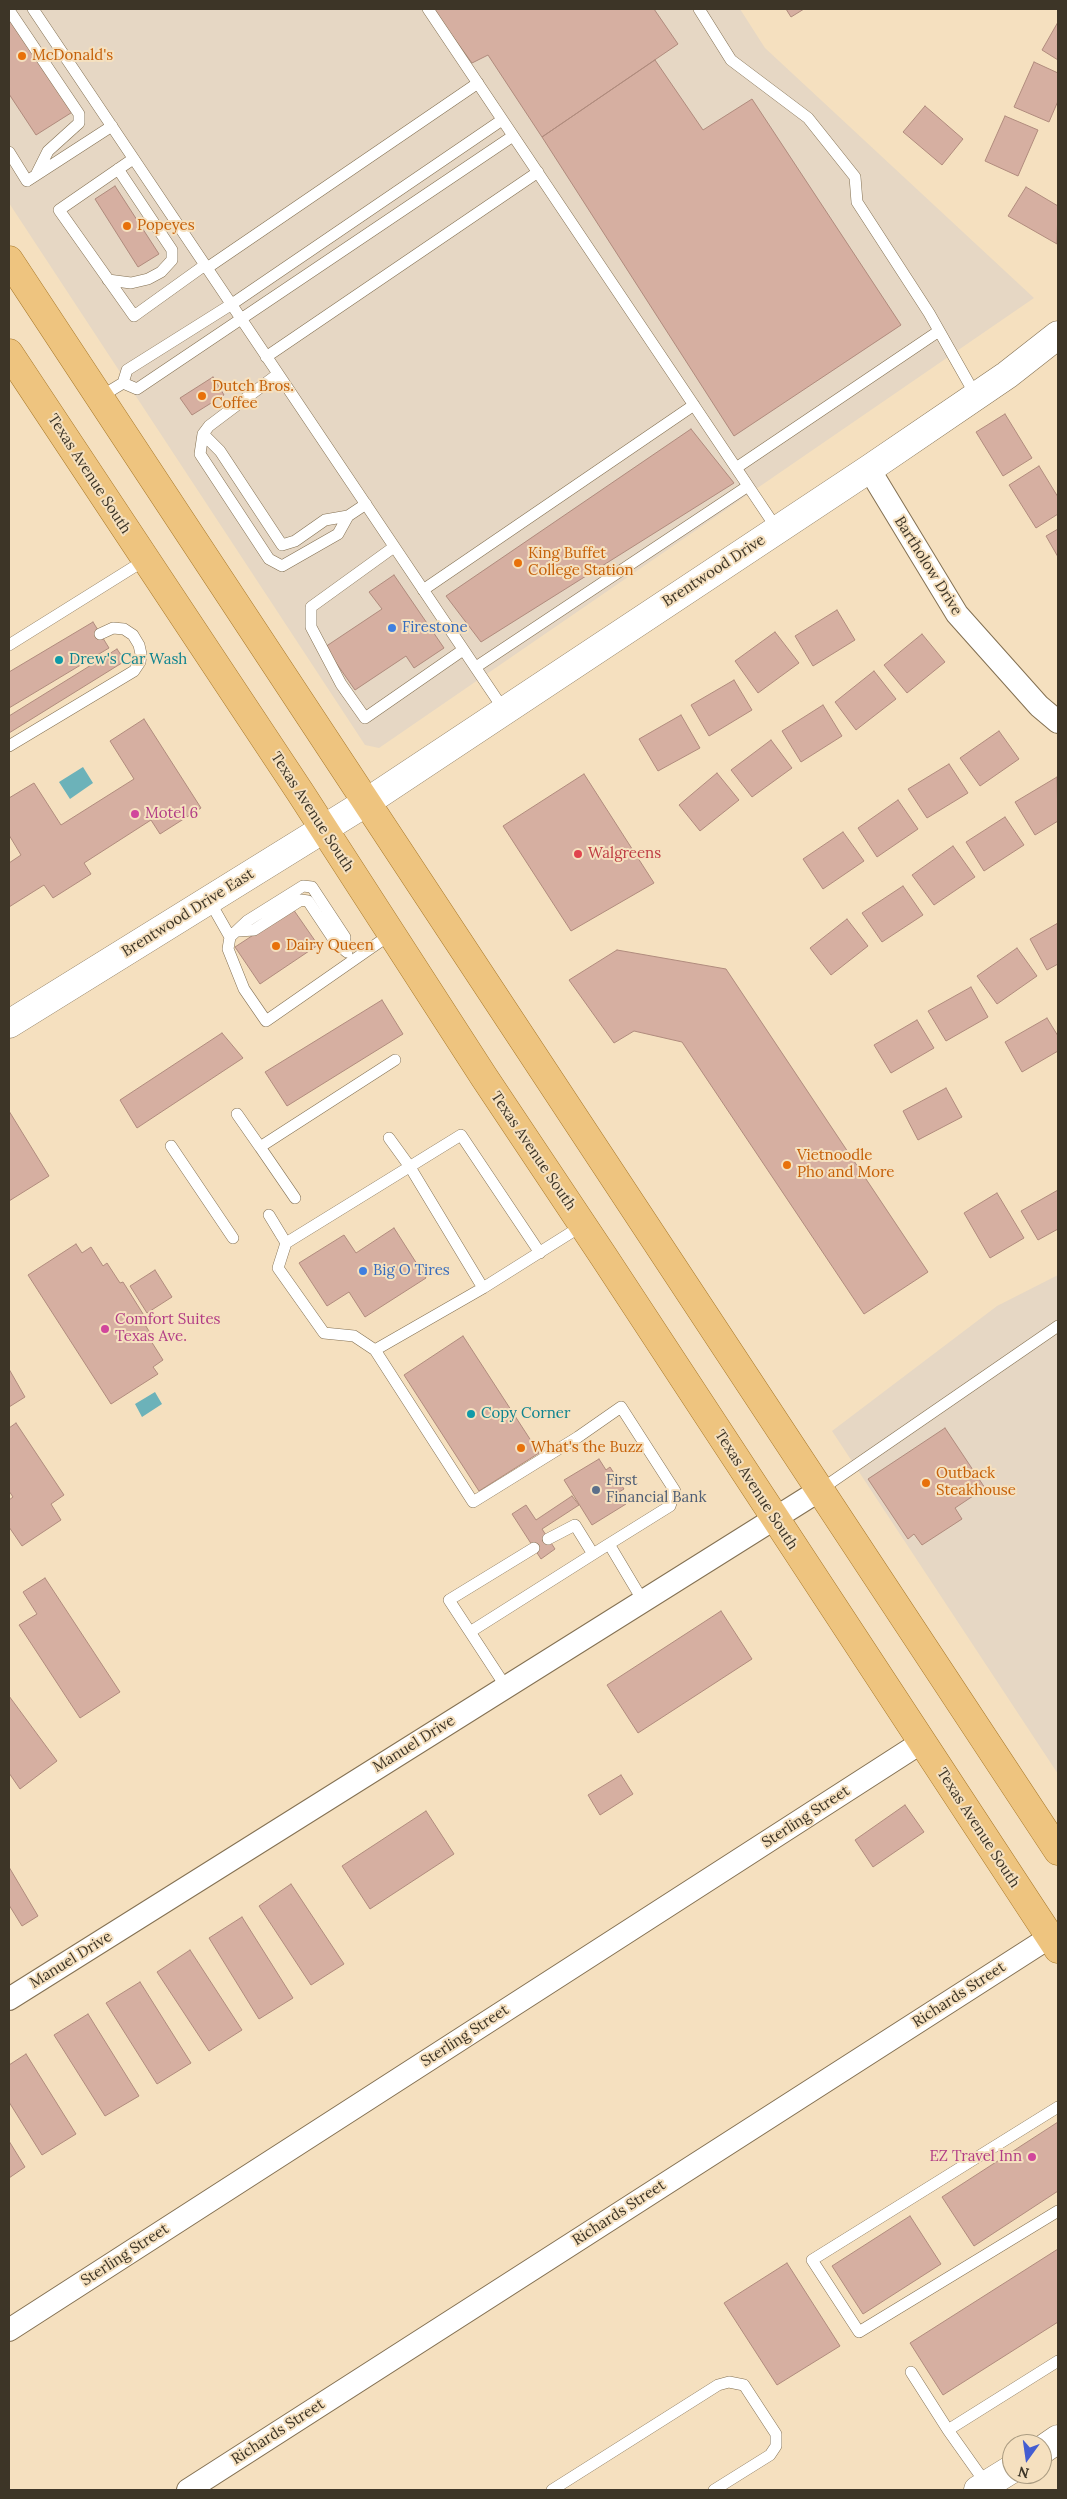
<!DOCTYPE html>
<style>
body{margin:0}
#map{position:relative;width:1067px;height:2499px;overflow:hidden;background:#f5e0bf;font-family:Lora,serif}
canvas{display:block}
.frame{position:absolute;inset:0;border:10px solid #3d3527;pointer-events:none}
.north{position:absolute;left:1002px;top:2434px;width:50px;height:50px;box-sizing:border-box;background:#f5e0bf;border:1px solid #ab9c82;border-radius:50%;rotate:194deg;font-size:14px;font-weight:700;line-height:20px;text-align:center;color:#3d3527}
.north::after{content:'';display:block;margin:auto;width:18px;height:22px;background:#445dd1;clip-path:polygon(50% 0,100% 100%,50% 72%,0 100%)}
</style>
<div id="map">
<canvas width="1067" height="2499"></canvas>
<div class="frame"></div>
<div class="north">N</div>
</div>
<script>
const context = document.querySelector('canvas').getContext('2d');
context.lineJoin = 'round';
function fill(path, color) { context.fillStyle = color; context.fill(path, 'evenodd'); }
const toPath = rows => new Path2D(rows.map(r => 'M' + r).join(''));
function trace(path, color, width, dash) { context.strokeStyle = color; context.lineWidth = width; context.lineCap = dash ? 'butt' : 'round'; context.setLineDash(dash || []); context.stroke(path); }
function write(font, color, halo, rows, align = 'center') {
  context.font = font + ' Lora,serif'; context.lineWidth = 4; context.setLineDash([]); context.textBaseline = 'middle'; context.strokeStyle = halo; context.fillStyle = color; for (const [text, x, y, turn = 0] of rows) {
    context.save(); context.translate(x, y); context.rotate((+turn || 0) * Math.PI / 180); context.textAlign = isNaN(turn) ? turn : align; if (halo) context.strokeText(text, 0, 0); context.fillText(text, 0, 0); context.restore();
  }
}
fill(toPath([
 [9,9,740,9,765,48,1034,298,379,748,365,745,9,203],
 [1058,1275,1058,1774,832,1431,997,1306]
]), '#e6d7c4');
fill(toPath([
 [83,767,93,783,70,799,59,782],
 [155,1392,162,1404,142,1417,135,1404]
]), '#6cb2b9');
const building = toPath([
 [433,9,654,9,678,44,542,137,488,55,472,63,433,9],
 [786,9,804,9,791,17,786,9],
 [9,18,74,111,36,135,9,94,9,18],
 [1058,22,1058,60,1042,50,1058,22],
 [655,60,703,130,752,99,901,325,734,436,542,137,655,60],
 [1034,62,1058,73,1058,101,1049,122,1014,107,1034,62],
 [925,106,963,139,942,165,903,132,925,106],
 [1005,116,1038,130,1018,176,985,161,1005,116],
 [115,186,159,254,138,267,95,199,115,186],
 [1026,187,1058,206,1057,244,1008,216,1026,187],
 [213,377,224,395,192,415,180,398,213,377],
 [1005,414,1032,458,1003,476,976,432,1005,414],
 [691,429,734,483,481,642,446,596,691,429],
 [1039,466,1058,497,1058,514,1036,528,1009,485,1039,466],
 [1058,529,1058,557,1046,536,1058,529],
 [394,575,444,648,414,668,406,656,355,690,325,647,382,609,369,592,394,575],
 [837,610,855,640,813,666,795,636,837,610],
 [93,622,109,648,9,708,9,672,93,622],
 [775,632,799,663,758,693,735,661,775,632],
 [922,634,945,662,907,693,884,665,922,634],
 [117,649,125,661,9,733,9,716,117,649],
 [874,671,896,699,856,730,835,702,874,671],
 [734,680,752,710,709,736,691,705,734,680],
 [823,705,842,736,801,762,782,731,823,705],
 [681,715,700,748,658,771,639,739,681,715],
 [144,719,201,808,160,834,151,820,84,863,91,874,53,898,44,885,9,907,9,863,21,855,9,835,9,798,34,783,61,825,134,779,110,741,144,719],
 [999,731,1019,759,980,786,960,758,999,731],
 [771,740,792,768,752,797,731,770,771,740],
 [949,764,968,793,927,818,908,789,949,764],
 [717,773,739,800,700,831,679,805,717,773],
 [584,774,654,883,571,931,503,826,584,774],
 [1057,777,1058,821,1035,835,1015,802,1057,777],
 [898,800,918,829,877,857,858,828,898,800],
 [1005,817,1024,845,984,871,966,842,1005,817],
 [843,832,864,861,823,889,803,859,843,832],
 [953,846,975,877,934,905,912,875,953,846],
 [903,886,923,915,882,942,862,913,903,886],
 [293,909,318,945,260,984,235,947,293,909],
 [847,919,868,946,831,975,810,948,847,919],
 [1058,923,1058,964,1047,970,1030,939,1058,923],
 [1017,948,1037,976,997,1004,977,976,1017,948],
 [617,950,726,969,928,1272,864,1314,682,1042,634,1031,614,1043,569,980,617,950],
 [971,987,988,1017,946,1041,928,1011,971,987],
 [382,1000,403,1034,287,1106,265,1072,382,1000],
 [1047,1018,1058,1036,1058,1051,1022,1072,1005,1042,1047,1018],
 [917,1020,934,1048,891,1073,874,1045,917,1020],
 [222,1033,243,1058,137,1128,120,1100,222,1033],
 [946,1088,962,1117,918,1140,903,1111,946,1088],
 [9,1111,49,1176,9,1201,9,1111],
 [1058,1190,1058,1229,1038,1240,1021,1211,1058,1190],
 [997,1193,1024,1238,990,1258,964,1213,997,1193],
 [394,1228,426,1278,365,1317,349,1292,327,1306,299,1263,344,1235,356,1253,394,1228],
 [76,1244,82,1253,91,1247,103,1266,107,1263,120,1283,123,1282,145,1317,142,1320,154,1339,151,1341,163,1360,153,1367,158,1374,111,1404,28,1275,76,1244],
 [155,1270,172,1297,147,1313,130,1286,155,1270],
 [463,1336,539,1453,479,1491,404,1375,463,1336],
 [9,1369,25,1397,9,1407,9,1369],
 [16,1423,64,1495,51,1504,61,1520,22,1546,9,1527,9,1500,13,1497,9,1491,9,1428,16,1423],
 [945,1428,985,1488,955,1508,962,1519,922,1545,914,1534,908,1539,868,1479,945,1428],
 [599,1459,606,1470,610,1467,624,1489,619,1492,626,1504,592,1525,564,1480,599,1459],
 [572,1496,579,1505,542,1529,555,1549,541,1559,512,1514,526,1505,536,1520,572,1496],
 [45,1578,120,1692,80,1718,19,1625,37,1614,23,1592,45,1578],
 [721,1611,752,1659,638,1733,607,1685,721,1611],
 [9,1696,57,1761,20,1789,9,1773,9,1696],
 [621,1775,633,1794,600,1815,588,1795,621,1775],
 [905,1805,924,1832,873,1867,855,1840,905,1805],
 [426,1811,454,1854,370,1909,342,1866,426,1811],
 [9,1867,38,1916,22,1926,9,1905,9,1867],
 [291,1884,344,1964,311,1985,259,1906,291,1884],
 [242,1917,293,1998,259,2019,209,1938,242,1917],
 [190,1950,242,2030,209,2051,157,1972,190,1950],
 [140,1982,191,2063,157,2084,106,2003,140,1982],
 [88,2014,139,2096,105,2116,54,2035,88,2014],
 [26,2054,76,2134,42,2155,9,2102,9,2065,26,2054],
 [1058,2122,1058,2191,974,2246,942,2197,1058,2122],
 [9,2141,25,2167,9,2178,9,2141],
 [910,2216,941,2264,863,2314,832,2266,910,2216],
 [1058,2249,1058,2322,943,2395,910,2343,1058,2249],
 [787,2263,840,2346,777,2385,724,2303,787,2263]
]);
fill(building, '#d6afa1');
trace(building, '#b08b7d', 1);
const lane = toPath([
 [33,9,504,710],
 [428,9,777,529],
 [699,9,731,60,808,118,855,177,857,202,929,313,976,396],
 [9,10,79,114,79,123,48,151,37,173],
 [9,152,27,181,112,126],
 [133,159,59,210,134,316,205,265],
 [207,268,478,83],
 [108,280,131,283,148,279,161,272,172,260,172,250,118,169],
 [266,357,538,172],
 [278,374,209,426,203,434,200,454,269,559,282,566,338,534,348,516],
 [123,383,137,389,513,136],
 [100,397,123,383,127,370,232,304,502,120],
 [203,434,220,451,282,545,295,541,325,520,348,516,366,504],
 [736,468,939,331],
 [394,547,311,607,311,627,341,684,365,718,463,650],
 [423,590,694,405],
 [9,645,145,560],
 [476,667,748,486],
 [9,746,134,671,140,662,141,654,139,645,133,635,124,629,113,628,100,634],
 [209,900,230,937,228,949,244,989,266,1021,391,934],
 [239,931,254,930,301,900,308,901,336,943,347,952],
 [230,937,247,921,303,886,312,887,345,937,344,948],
 [237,1114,260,1147],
 [389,1138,410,1167,483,1288],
 [171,1146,233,1238],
 [295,1198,260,1147,395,1060],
 [269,1215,286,1243,278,1268,324,1333,354,1336,375,1350],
 [583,1225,483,1288,375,1350,473,1502,578,1437,621,1407,675,1491,670,1506,609,1544,643,1601],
 [286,1243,461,1135,540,1253],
 [820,1490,1058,1326],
 [548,1539,575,1525,593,1554],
 [470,1632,449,1600,534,1548],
 [506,1687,470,1632,609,1544],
 [1058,2107,812,2260,859,2332,1058,2211],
 [911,2372,948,2430],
 [987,2485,948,2430,1058,2361],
 [552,2490,718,2385,729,2382,744,2385,776,2434,776,2446,770,2455,714,2490]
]);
const street = toPath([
 [869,469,957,614,1039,706,1058,722],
 [9,1999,820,1490],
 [9,2330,922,1742],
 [188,2490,1050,1937]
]);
const secondary = toPath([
 [9,1024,367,802,869,469,1007,375,1058,335],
 [1042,2450,1058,2439],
 [978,2490,1012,2469]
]);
const primary = toPath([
 [9,260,1058,1851],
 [9,353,300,792,484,1077,604,1257,1058,1949]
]);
trace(lane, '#837052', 12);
trace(street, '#837052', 24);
trace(secondary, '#837052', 29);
trace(primary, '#a87828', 29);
trace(lane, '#fff', 11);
trace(street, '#fff', 22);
trace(secondary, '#fff', 28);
trace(primary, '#eec47f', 28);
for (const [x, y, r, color] of [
 [22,56,5,"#e8710a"],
 [127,226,5,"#e8710a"],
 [202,396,5,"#e8710a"],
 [518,563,5,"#e8710a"],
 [392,628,5,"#3f7fe0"],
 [59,660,5,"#0f9aa8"],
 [135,814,5,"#d1479c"],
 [578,854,5,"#e0444e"],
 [276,946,5,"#e8710a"],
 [787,1165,5,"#e8710a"],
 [363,1271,5,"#3f7fe0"],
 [105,1329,5,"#d1479c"],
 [471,1414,5,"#0f9aa8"],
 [521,1448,5,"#e8710a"],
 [926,1483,5,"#e8710a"],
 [596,1490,5,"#5c6f8a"],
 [1032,2157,5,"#d1479c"]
]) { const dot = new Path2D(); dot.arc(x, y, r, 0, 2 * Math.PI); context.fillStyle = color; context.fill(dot); trace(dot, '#f5e0bf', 2); }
write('15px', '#c56008', '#f5e0bf', [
 ["McDonald's",32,56],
 ["Popeyes",137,226],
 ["Dutch Bros.",212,387],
 ["Coffee",212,404],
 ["King Buffet",528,554],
 ["College Station",528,571],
 ["Dairy Queen",286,946],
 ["Vietnoodle",797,1156],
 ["Pho and More",797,1173],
 ["What's the Buzz",531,1448],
 ["Outback",936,1474],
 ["Steakhouse",936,1491]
], 'left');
write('15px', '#3d3527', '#f5e0bf', [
 ["Texas Avenue South",89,474,57],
 ["Bartholow Drive",928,566,58],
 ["Brentwood Drive",714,571,-33],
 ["Texas Avenue South",312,812,57],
 ["Brentwood Drive East",188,913,-32],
 ["Texas Avenue South",533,1151,56],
 ["Texas Avenue South",756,1490,57],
 ["Manuel Drive",414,1744,-32],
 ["Sterling Street",806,1817,-33],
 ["Texas Avenue South",978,1828,57],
 ["Manuel Drive",71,1960,-32],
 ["Richards Street",959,1995,-33],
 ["Sterling Street",465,2036,-33],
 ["Richards Street",619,2213,-33],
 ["Sterling Street",125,2255,-33],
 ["Richards Street",278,2432,-33]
]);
write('15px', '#366cbe', '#f5e0bf', [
 ["Firestone",402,628],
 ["Big O Tires",373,1271]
], 'left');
write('15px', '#0d838f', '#f5e0bf', [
 ["Drew's Car Wash",69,660],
 ["Copy Corner",481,1414]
], 'left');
write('15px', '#b23c85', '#f5e0bf', [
 ["Motel 6",145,814],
 ["Comfort Suites",115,1320],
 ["Texas Ave.",115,1337],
 ["EZ Travel Inn",1022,2157,"right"]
], 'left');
write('15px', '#be3a42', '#f5e0bf', [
 ["Walgreens",588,854]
], 'left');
write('15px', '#4e5e75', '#f5e0bf', [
 ["First",606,1481],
 ["Financial Bank",606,1498]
], 'left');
</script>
